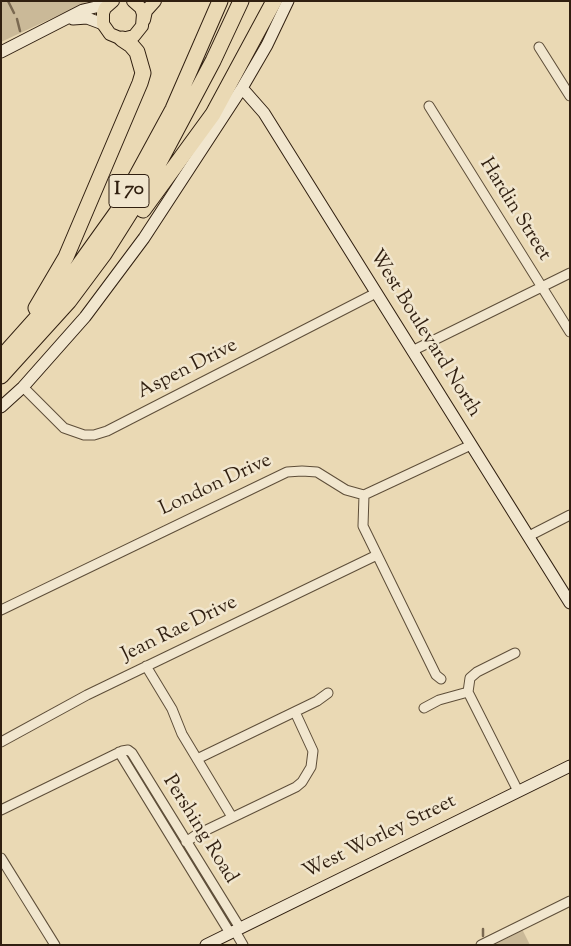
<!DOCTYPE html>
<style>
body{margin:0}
#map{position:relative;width:571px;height:946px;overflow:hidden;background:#ead9b4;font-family:"Sorts Mill Goudy",serif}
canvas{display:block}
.frame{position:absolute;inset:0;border:2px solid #301f10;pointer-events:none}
</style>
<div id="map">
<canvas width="571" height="946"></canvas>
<div class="frame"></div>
</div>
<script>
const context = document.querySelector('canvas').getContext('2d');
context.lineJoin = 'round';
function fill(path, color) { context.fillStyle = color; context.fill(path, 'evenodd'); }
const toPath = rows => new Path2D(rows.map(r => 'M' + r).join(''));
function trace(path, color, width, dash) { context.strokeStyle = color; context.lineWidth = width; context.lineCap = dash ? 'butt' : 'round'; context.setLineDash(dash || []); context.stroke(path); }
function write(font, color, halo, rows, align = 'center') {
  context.font = font + ' "Sorts Mill Goudy",serif'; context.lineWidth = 5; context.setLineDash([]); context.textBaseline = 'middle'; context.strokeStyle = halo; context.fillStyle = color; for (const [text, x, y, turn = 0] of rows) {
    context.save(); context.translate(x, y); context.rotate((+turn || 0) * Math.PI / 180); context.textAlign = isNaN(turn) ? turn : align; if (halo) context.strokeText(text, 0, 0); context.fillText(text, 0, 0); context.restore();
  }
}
fill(toPath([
 [1,1,89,1,1,42],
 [522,929,530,945,489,945]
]), '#cab998');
trace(toPath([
 [8,1,14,13],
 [17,19,20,31],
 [483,929,483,936]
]), '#7a6951', 2.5);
const street = toPath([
 [539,47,570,96],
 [429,106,570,332],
 [412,351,570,273],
 [23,387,64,428,84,435,94,435,107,431,376,293],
 [364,495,363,526,436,675,441,679],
 [529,536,570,515],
 [1,610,287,472,302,471,317,472,346,490,364,495,471,445],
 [146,666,172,709,182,734,232,817],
 [468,692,518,791],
 [424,708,439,700,468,692,470,678,477,672,515,653],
 [1,742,87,695,377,555],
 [119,752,230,933],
 [197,759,317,701,328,693],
 [1,810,122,751,128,750,132,753,240,928],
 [186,842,196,835,296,787,302,782,311,767,313,751,295,712],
 [1,858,55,945],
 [235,931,243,945],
 [481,945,570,901]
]);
const secondary = toPath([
 [73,19,87,18,103,24],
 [1,52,83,10,109,4],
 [242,88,264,113,570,603],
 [1,407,23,387,85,317,144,238,242,88,267,45,288,1],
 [206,945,570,766]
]);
const primary = toPath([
 [113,1,105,8,103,13,103,24,110,34,122,39,134,36,142,26,143,14,141,8,133,1],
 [144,20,146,11,155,1]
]);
const highway = toPath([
 [143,210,213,114,274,1],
 [36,308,66,257,140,83,143,73,137,52,131,45,122,39],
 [1,358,59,293,117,212,173,109,220,1],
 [1,376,69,301,104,254,145,189,213,61,241,1]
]);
trace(street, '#5e4e39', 11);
trace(secondary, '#301f10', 13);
trace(primary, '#301f10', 14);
trace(highway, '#301f10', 17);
trace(street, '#f1e6ce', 9);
trace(secondary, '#f1e6ce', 11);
trace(primary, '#ead9b4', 12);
trace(highway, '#ead9b4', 15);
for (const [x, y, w] of [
 [129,191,40]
]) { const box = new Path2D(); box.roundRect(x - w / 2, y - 16.5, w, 33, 4); context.fillStyle = '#f1e6ce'; context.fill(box); trace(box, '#301f10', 1); }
write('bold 19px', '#301f10', null, [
 ["I 70",129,191]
]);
write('20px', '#301f10', '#f1e6ce', [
 ["Hardin Street",514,210,58],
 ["West Boulevard North",424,334,58],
 ["Aspen Drive",188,370,-27],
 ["London Drive",216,486,-25],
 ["Jean Rae Drive",180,630,-26],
 ["Pershing Road",199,830,58],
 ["West Worley Street",380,838,-26]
]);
</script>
